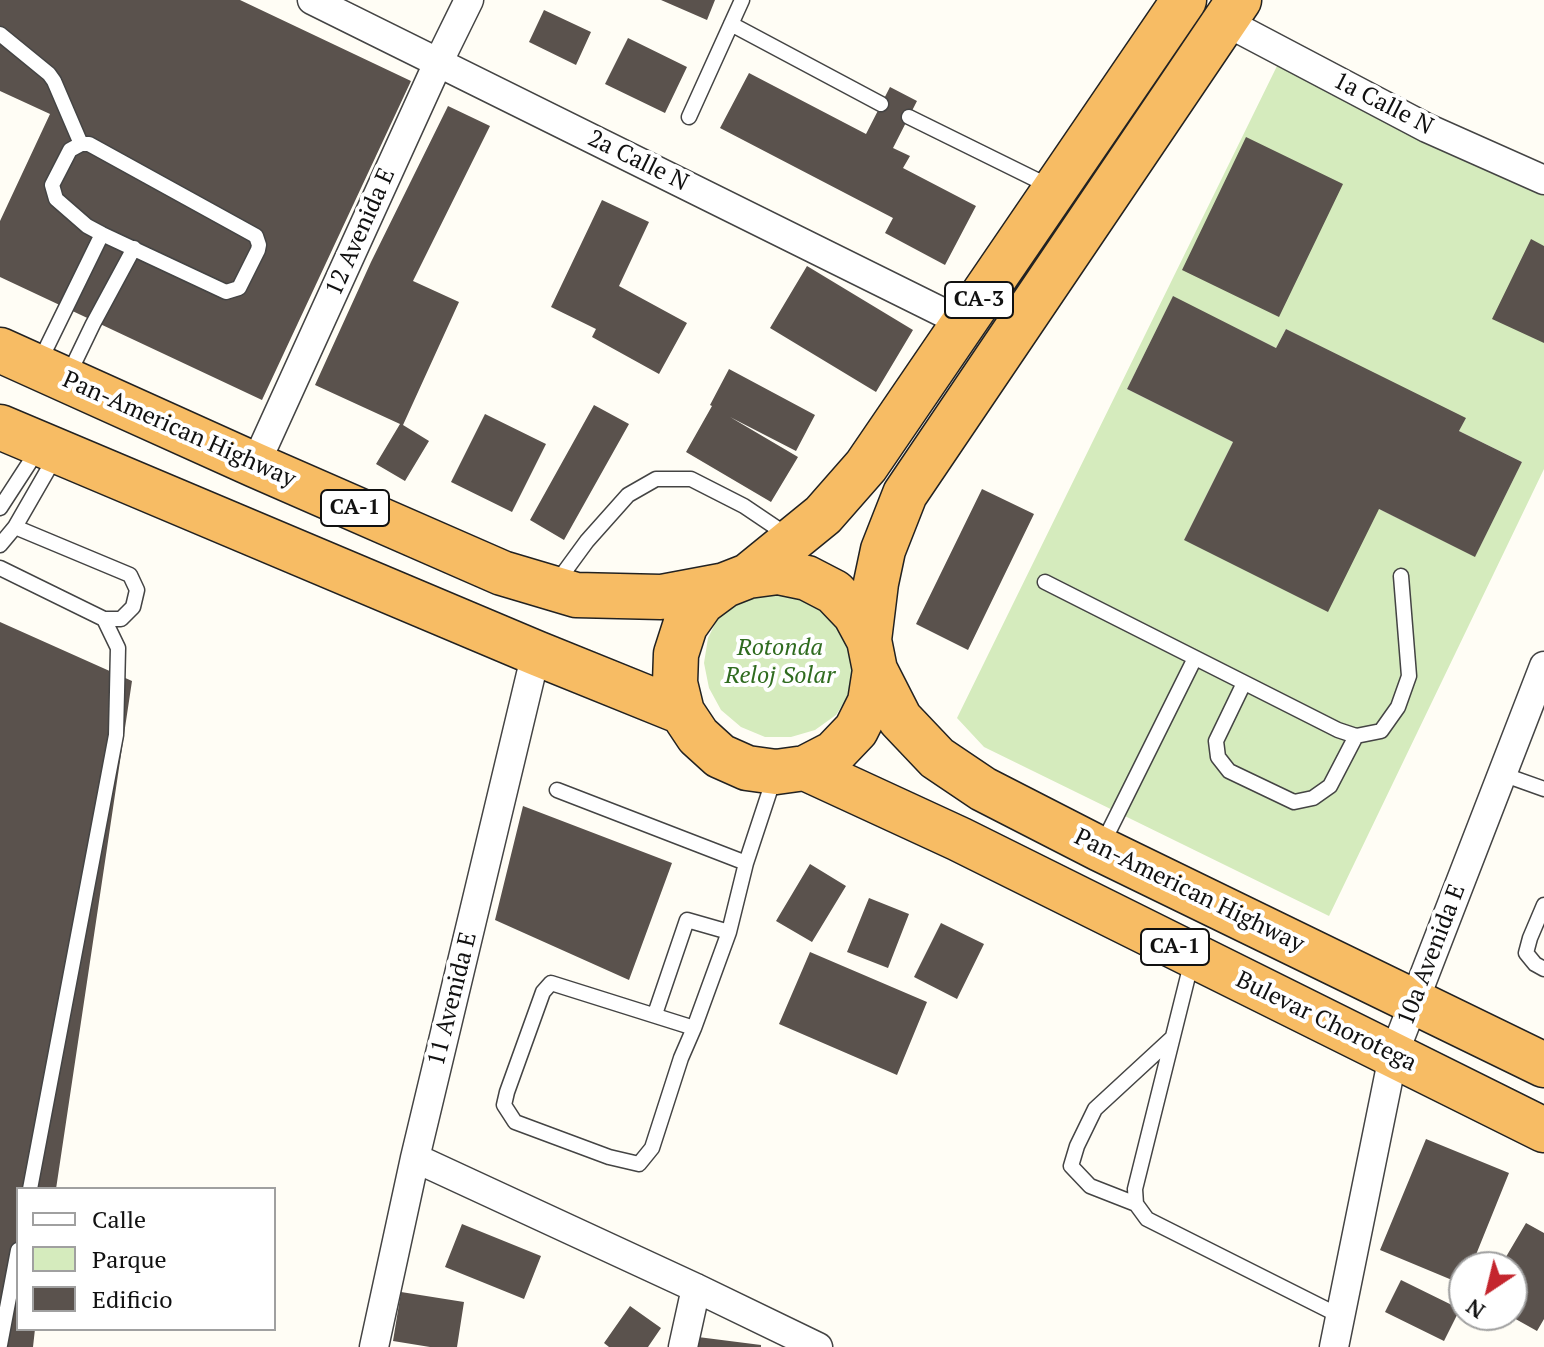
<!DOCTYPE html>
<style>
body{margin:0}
#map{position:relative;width:1544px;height:1347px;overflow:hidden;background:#fffdf5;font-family:"PT Serif",serif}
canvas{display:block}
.legend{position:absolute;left:16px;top:1187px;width:260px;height:144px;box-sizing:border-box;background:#fff;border:2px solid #a0a0a0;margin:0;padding:10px 14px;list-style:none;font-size:24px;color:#111}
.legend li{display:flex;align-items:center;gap:16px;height:40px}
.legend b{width:40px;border:2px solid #a0a0a0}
.north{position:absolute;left:1448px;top:1251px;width:80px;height:80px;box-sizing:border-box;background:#fff;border:2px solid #a0a0a0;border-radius:50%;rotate:215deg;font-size:22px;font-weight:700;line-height:32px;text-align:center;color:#111}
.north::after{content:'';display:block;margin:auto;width:28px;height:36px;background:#c4262e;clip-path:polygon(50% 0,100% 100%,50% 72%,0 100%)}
</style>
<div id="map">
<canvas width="1544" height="1347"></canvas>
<ul class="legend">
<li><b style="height:10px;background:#fff"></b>Calle</li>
<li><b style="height:22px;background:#d5ebbd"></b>Parque</li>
<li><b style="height:22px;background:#5a524d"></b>Edificio</li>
</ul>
<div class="north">N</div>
</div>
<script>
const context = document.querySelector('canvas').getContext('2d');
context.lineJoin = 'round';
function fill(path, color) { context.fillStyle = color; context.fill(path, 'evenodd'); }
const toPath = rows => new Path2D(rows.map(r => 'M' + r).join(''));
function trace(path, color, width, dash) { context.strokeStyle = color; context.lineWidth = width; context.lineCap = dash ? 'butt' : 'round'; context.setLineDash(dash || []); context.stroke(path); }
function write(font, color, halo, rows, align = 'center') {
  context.font = font + ' "PT Serif",serif'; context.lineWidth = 8; context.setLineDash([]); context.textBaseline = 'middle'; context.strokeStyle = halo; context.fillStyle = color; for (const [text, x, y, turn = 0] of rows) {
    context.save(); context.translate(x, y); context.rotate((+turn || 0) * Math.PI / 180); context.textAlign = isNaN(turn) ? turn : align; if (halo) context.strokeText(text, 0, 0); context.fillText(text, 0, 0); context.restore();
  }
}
fill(toPath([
 [1277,66,1544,194,1544,469,1329,916,984,747,957,718],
 [1173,297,1276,348,1286,329,1465,419,1459,431,1522,462,1475,556,1379,509,1184,540,1233,442,1127,389],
 [783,586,845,622,856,669,850,693,836,715,815,730,791,737,765,737,741,727,721,710,709,688,704,663,708,638,719,616,737,599]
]), '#d5ebbd');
fill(toPath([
 [0,0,240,0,411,81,262,400,0,277,0,221,50,114,0,91],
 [661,0,715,0,707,20],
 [544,10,591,32,576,65,529,42],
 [628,38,687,67,665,113,605,84],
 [749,73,866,134,890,87,917,101,893,148,910,156,903,168,976,206,945,265,885,233,893,218,720,128],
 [448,106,490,126,413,281,459,302,403,425,429,441,405,481,376,464,400,424,315,385,371,262],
 [1246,137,1343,184,1279,317,1182,270],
 [602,200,649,222,619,286,687,323,659,374,592,337,596,329,551,307],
 [1531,239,1544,246,1544,343,1492,319],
 [807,266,913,330,876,392,770,328],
 [1173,296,1276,348,1286,329,1466,418,1459,431,1522,462,1475,557,1379,509,1328,612,1184,540,1233,442,1127,389],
 [729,369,815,415,796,451,730,417,798,457,771,502,686,452,712,406,710,405],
 [594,405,629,424,564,540,530,520],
 [485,414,546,444,512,512,451,482],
 [982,489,1034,514,968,650,916,624],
 [0,622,132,681,56,1189,18,1189,18,1329,35,1329,33,1347,0,1347],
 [523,806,672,863,629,980,495,920],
 [810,864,846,886,812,942,776,921],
 [869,898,909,914,888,968,847,952],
 [941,923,984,944,957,999,914,977],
 [810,952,927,1002,897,1075,779,1024],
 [1426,1139,1509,1173,1471,1267,1464,1267,1464,1285,1380,1250],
 [1526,1223,1544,1233,1544,1319,1537,1331,1512,1317,1512,1267,1500,1267],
 [462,1224,541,1256,524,1299,445,1267],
 [1401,1280,1460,1309,1444,1341,1385,1312],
 [401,1292,464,1302,457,1347,430,1347,393,1341],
 [630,1306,661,1328,648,1347,609,1347,604,1343],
 [698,1337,761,1345,761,1347,696,1347]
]), '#5a524d');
const service = toPath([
 [731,24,881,104],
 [0,34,49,74,54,81,81,144],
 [689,117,742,0],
 [909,117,1051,187],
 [81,144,89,144,256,236,259,245,258,250,239,288,226,292,102,234,87,226,56,199,52,185,70,150,81,144],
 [39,363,102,234],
 [68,376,93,324,134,248],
 [0,508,39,448],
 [0,545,15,527,57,454],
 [0,568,104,619,121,619,133,607,137,590,130,575,15,527],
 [557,582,587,541,628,495,656,479,691,479,744,506,787,535],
 [1045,582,1338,730,1356,736,1381,731,1398,707,1409,676,1401,576],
 [1244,683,1216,741,1218,757,1229,771,1294,802,1313,798,1330,786,1356,736],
 [1502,774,1544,789],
 [557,790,746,863],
 [1102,845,1195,658],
 [1544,905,1530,938,1526,953,1535,964,1544,969],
 [1192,960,1135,1189,1136,1204,1147,1219,1340,1316],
 [655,1014,687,920,729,932],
 [694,1028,551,983,543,992,507,1092,504,1105,515,1122,609,1157,639,1164,652,1148,681,1058,694,1028,729,932,746,863,774,778],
 [30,1189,116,735,118,648,104,619],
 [1136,1204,1090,1186,1071,1166,1077,1146,1095,1109,1172,1038],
 [0,1345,18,1250]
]);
const minor = toPath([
 [312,0,964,323],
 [1224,21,1427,128,1544,180],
 [255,465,438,63,469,0],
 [415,1158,696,1288,818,1347],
 [374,1347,415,1158,536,653],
 [683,1347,696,1288],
 [1334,1347,1393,1056,1544,666]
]);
const trunk = toPath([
 [0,350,255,465,502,573,576,595,661,597,725,585,748,576,778,572,807,578,834,592,855,614,869,640,875,670,870,702,856,730,834,753,805,768,776,772,747,768,720,756,698,736,682,712,675,683,676,654,685,626,702,602,725,585],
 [0,427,536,653,682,712],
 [748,576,823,515,866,466,1184,0],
 [869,640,876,583,883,550,905,494,1239,0],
 [875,670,900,719,937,758,983,789,1100,849,1544,1065],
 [805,768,959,839,1544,1130]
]);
trace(service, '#444', 17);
trace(minor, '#444', 31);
trace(trunk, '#222', 47);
trace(service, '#fff', 14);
trace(minor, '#fff', 28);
trace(trunk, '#f7bc64', 44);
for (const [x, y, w] of [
 [979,300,68],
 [355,508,68],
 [1175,947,68]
]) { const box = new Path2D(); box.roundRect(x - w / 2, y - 18, w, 36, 6); context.fillStyle = '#fff'; context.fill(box); trace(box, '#111', 2); }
write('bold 22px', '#111', null, [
 ["CA-3",979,300],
 ["CA-1",355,508],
 ["CA-1",1175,947]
]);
write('24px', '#111', '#fff', [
 ["1a Calle N",1383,104,27],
 ["2a Calle N",638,161,26],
 ["12 Avenida E",361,232,-66],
 ["Pan-American Highway",179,430,24],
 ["Pan-American Highway",1189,891,26],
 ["10a Avenida E",1432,955,-69],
 ["11 Avenida E",453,999,-76],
 ["Bulevar Chorotega",1326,1022,26]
]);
write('italic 24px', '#2f6b1f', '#fff', [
 ["Rotonda",780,648],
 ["Reloj Solar",780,676]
]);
</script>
